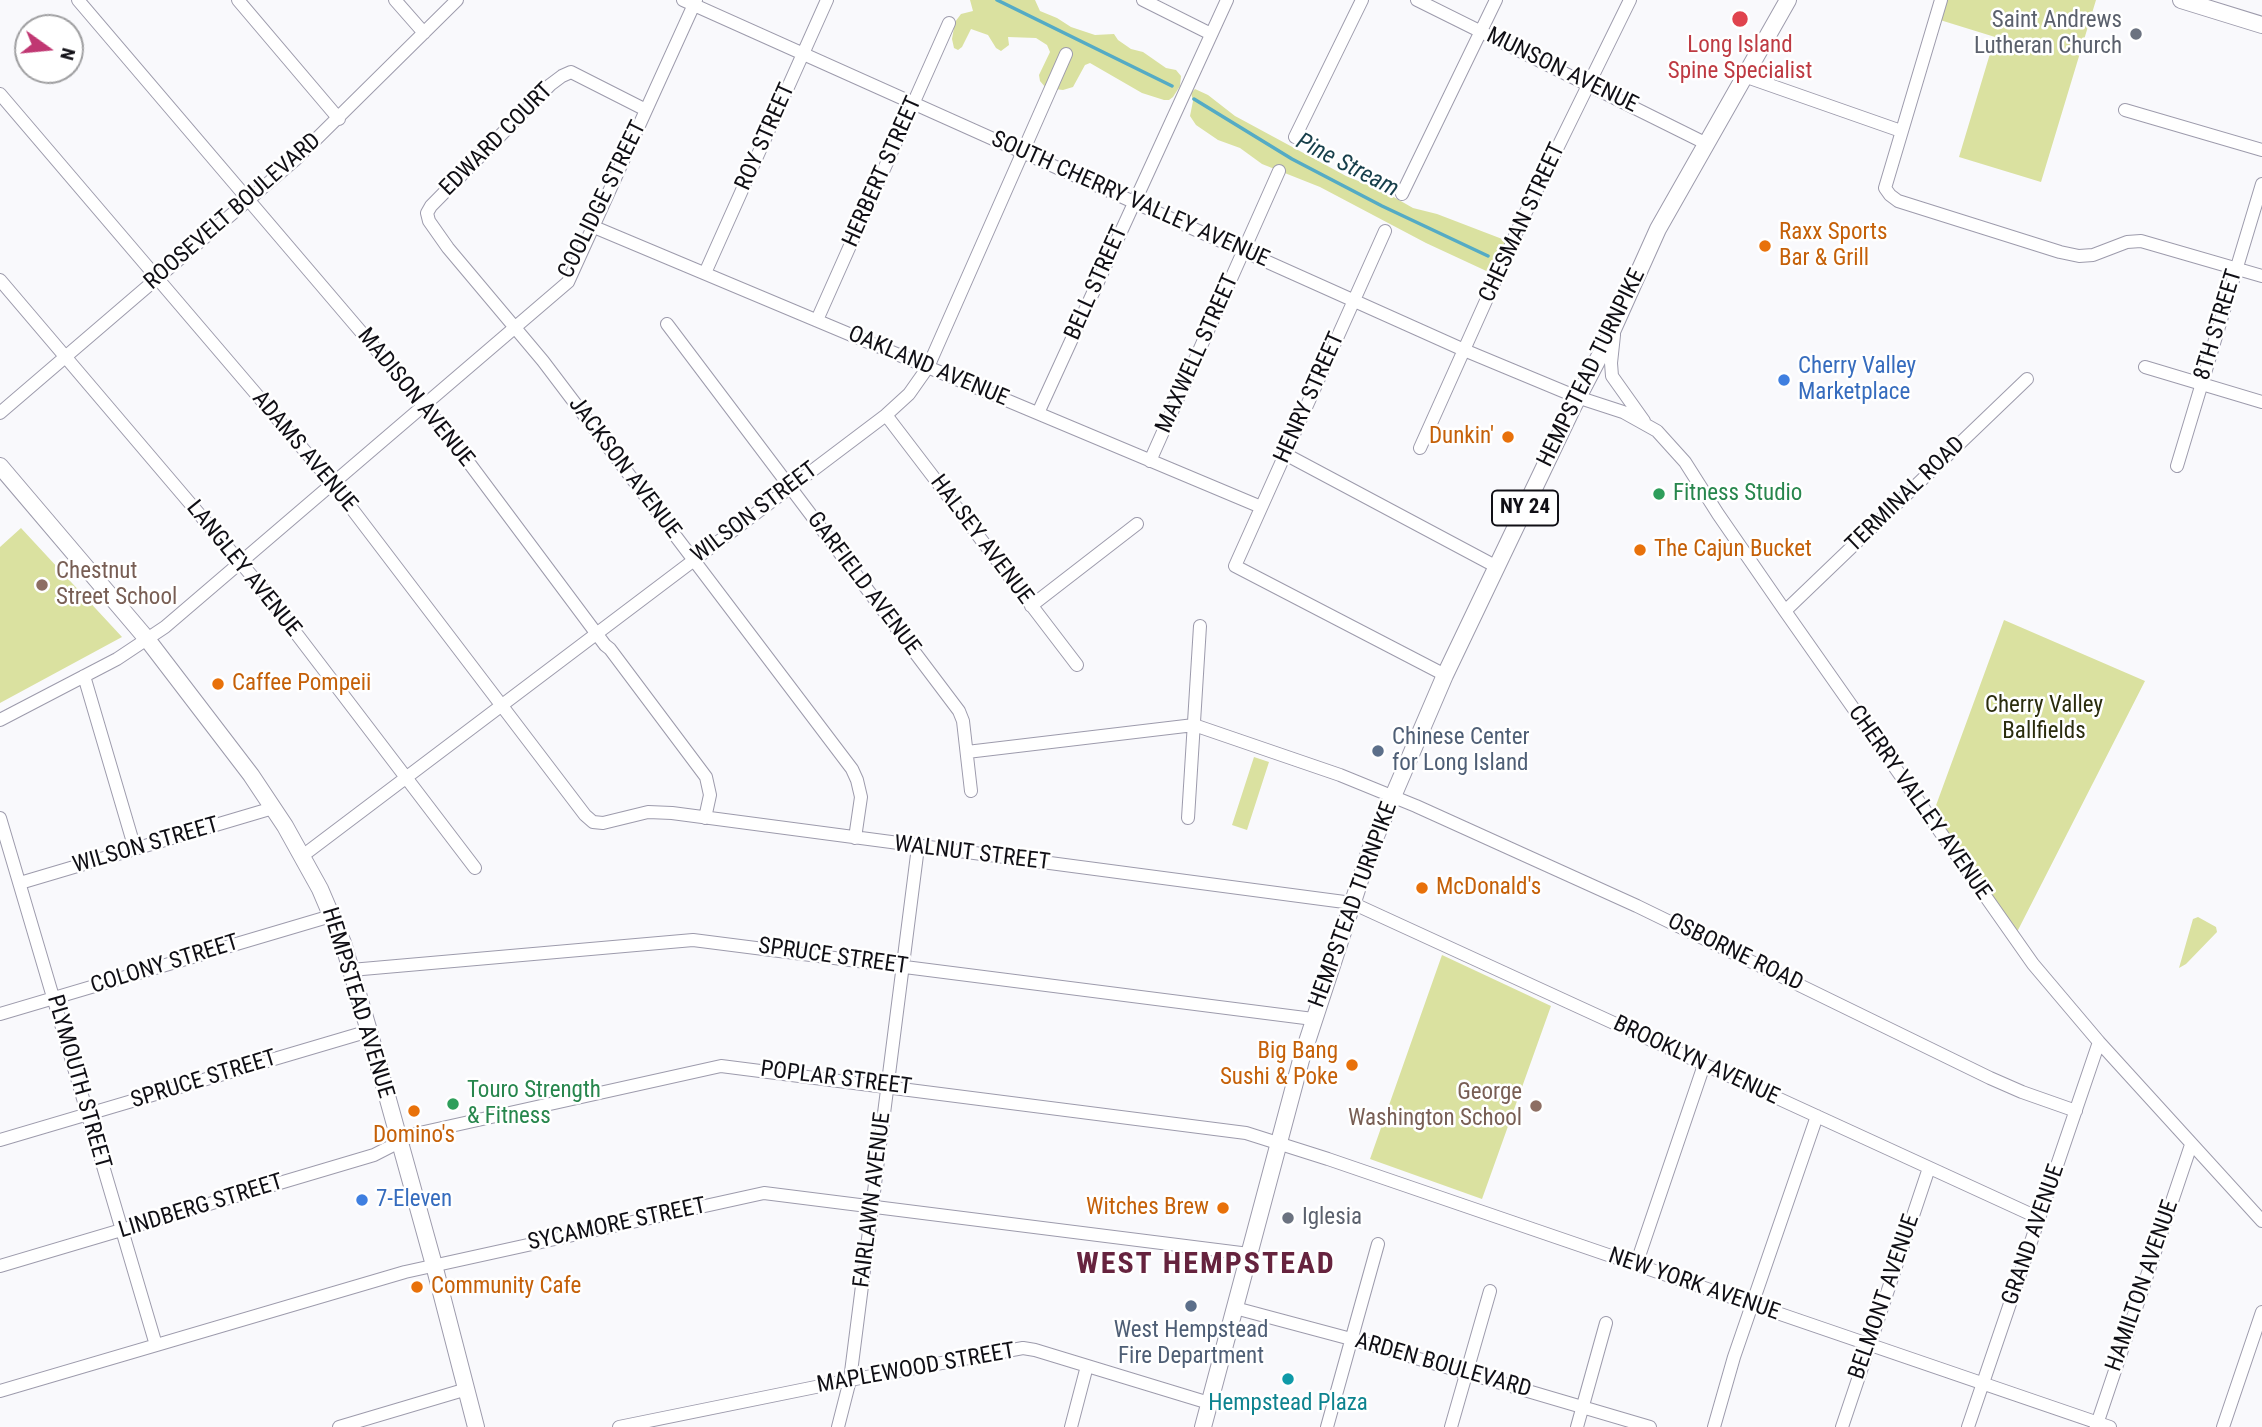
<!DOCTYPE html>
<style>
body{margin:0}
#map{position:relative;width:2262px;height:1427px;overflow:hidden;background:#f9f9fc;font-family:"Roboto Condensed",sans-serif}
canvas{display:block}
.north{position:absolute;left:14px;top:14px;width:70px;height:70px;box-sizing:border-box;background:#fff;border:2px solid #9f9fa1;border-radius:50%;rotate:105deg;font-size:19px;font-weight:700;line-height:28px;text-align:center;color:#100f15}
.north::after{content:'';display:block;margin:auto;width:24px;height:32px;background:#c03772;clip-path:polygon(50% 0,100% 100%,50% 72%,0 100%)}
</style>
<div id="map">
<canvas width="2262" height="1427"></canvas>
<div class="north">N</div>
</div>
<script>
const context = document.querySelector('canvas').getContext('2d');
context.lineJoin = 'round';
function fill(path, color) { context.fillStyle = color; context.fill(path, 'evenodd'); }
const toPath = rows => new Path2D(rows.map(r => 'M' + r).join(''));
function trace(path, color, width, dash) { context.strokeStyle = color; context.lineWidth = width; context.lineCap = dash ? 'butt' : 'round'; context.setLineDash(dash || []); context.stroke(path); }
function write(font, color, halo, rows, align = 'center') {
  context.font = font + ' "Roboto Condensed",sans-serif'; context.lineWidth = 5; context.setLineDash([]); context.textBaseline = 'middle'; context.strokeStyle = halo; context.fillStyle = color; for (const [text, x, y, turn = 0] of rows) {
    context.save(); context.translate(x, y); context.rotate((+turn || 0) * Math.PI / 180); context.textAlign = isNaN(turn) ? turn : align; if (halo) context.strokeText(text, 0, 0); context.fillText(text, 0, 0); context.restore();
  }
}
fill(toPath([
 [970,0,1035,0,1040,11,1057,18,1071,27,1095,35,1114,34,1118,40,1131,49,1143,52,1166,68,1176,70,1181,76,1180,86,1173,97,1169,100,1164,100,1142,93,1090,63,1085,65,1073,87,1063,90,1046,88,1040,81,1039,75,1050,52,1047,45,1036,38,1008,37,1009,45,1001,51,996,48,988,35,971,29,962,47,958,50,954,48,952,39,955,22,961,14,973,11],
 [1946,0,2096,0,2041,182,1959,157,1995,37,1940,20],
 [1195,89,1208,95,1235,116,1346,176,1383,191,1413,208,1437,214,1510,242,1495,275,1426,243,1320,187,1262,164,1240,148,1218,140,1196,125,1190,116,1193,101,1191,93],
 [21,528,122,637,0,703,0,547],
 [2004,620,2145,681,2016,934,1931,819],
 [1254,757,1269,762,1247,830,1232,825],
 [2198,917,2216,927,2217,932,2186,964,2179,968,2193,919],
 [1442,955,1551,1006,1482,1199,1370,1159]
]), '#dae1a0');
trace(toPath([
 [997,0,1172,86],
 [1194,99,1292,159,1382,206,1488,256]
]), '#54abc5', 3.5);
const minor = toPath([
 [78,0,443,428,605,645,610,649,706,777,710,795,705,818],
 [238,0,339,119],
 [395,0,424,33],
 [683,0,1464,350,1577,397,1623,412,1657,431,1685,462,1718,514,1785,611,2033,964,2099,1042,2262,1221],
 [1143,0,1211,34],
 [1417,0,1707,144],
 [1941,0,1885,188,1890,195,1898,201,2060,252,2079,256,2093,255,2127,242,2141,241,2262,276],
 [1744,76,1901,131],
 [0,94,333,484,585,815,593,822,603,823,648,812,672,813,1352,903,2039,1218],
 [646,110,571,72,562,76,550,85,431,206,427,213,429,221,448,248,543,361,852,769,857,780,861,797,855,838],
 [2125,110,2262,150],
 [1295,137,1362,0],
 [1402,194,1496,0],
 [594,227,1261,507],
 [1385,231,1235,566,1445,675],
 [705,273,827,0],
 [0,280,257,582,475,868],
 [817,320,949,23],
 [667,324,959,711,963,721,971,791],
 [1614,335,1611,363,1612,376,1644,421],
 [2145,367,2262,402],
 [0,413,295,160,457,0],
 [1038,413,1227,0],
 [886,415,1077,665],
 [1420,448,1524,216,1630,0],
 [1285,454,1497,567],
 [1150,461,1279,171],
 [2177,466,2262,184],
 [1031,606,1137,524],
 [1785,611,2027,379],
 [84,676,135,849],
 [0,720,117,659,165,627,568,282,696,0],
 [967,752,1194,725,1340,775,1416,806,1637,906,1990,1078,2022,1092,2076,1111],
 [0,818,156,1345],
 [1188,818,1200,626],
 [301,857,886,415,909,394,928,367,1066,54],
 [20,883,273,808],
 [351,970,693,940,1313,1019],
 [0,1014,331,916],
 [0,1140,369,1031],
 [1636,1265,1704,1065],
 [0,1266,374,1155,415,1134,721,1066,1246,1133,1328,1159,2110,1427],
 [1235,1308,1351,1339,1650,1427],
 [0,1391,405,1272,764,1193,1249,1254],
 [339,1427,467,1389],
 [619,1427,850,1380,1023,1348,1035,1350,1209,1403],
 [838,1427,850,1380,918,847],
 [1071,1427,1087,1366],
 [1327,1427,1378,1244],
 [1451,1427,1490,1291],
 [1577,1427,1606,1323],
 [1714,1427,1734,1357,1817,1116],
 [1842,1427,1929,1168],
 [1968,1427,2099,1042],
 [2096,1427,2191,1145],
 [2223,1427,2262,1312]
]);
const major = toPath([
 [2181,0,2262,25],
 [0,466,147,639,251,775,285,826,320,889,343,943,369,1031,434,1265,476,1427],
 [1203,1427,1301,1060,1370,850,1445,675,1573,407,1610,336,1658,229,1788,0]
]);
trace(minor, '#9d9bac', 14);
trace(major, '#9d9bac', 18);
trace(minor, '#fff', 12);
trace(major, '#fff', 16);
for (const [x, y, r, color] of [
 [1740,19,9,"#e0444e"],
 [2136,34,7,"#6b7280"],
 [1765,246,7,"#e8710a"],
 [1784,380,7,"#3f7fe0"],
 [1508,437,7,"#e8710a"],
 [1659,494,7,"#2e9e5b"],
 [1640,550,7,"#e8710a"],
 [42,585,7,"#8d6e63"],
 [218,684,7,"#e8710a"],
 [1378,751,7,"#5c6f8a"],
 [1422,888,7,"#e8710a"],
 [1352,1065,7,"#e8710a"],
 [453,1104,7,"#2e9e5b"],
 [1536,1106,7,"#8d6e63"],
 [414,1111,7,"#e8710a"],
 [362,1200,7,"#3f7fe0"],
 [1223,1208,7,"#e8710a"],
 [1288,1218,7,"#6b7280"],
 [417,1287,7,"#e8710a"],
 [1191,1306,7,"#5c6f8a"],
 [1288,1379,7,"#0f9aa8"]
]) { const dot = new Path2D(); dot.arc(x, y, r, 0, 2 * Math.PI); context.fillStyle = color; context.fill(dot); trace(dot, '#fff', 2.5); }
for (const [x, y, w] of [
 [1525,508,66]
]) { const box = new Path2D(); box.roundRect(x - w / 2, y - 17.5, w, 35, 5); context.fillStyle = '#fff'; context.fill(box); trace(box, '#100f15', 2); }
write('bold 21px', '#100f15', null, [
 ["NY 24",1525,508]
]);
write('23px', '#5b616d', '#fff', [
 ["Saint Andrews",2122,21],
 ["Lutheran Church",2122,47],
 ["Iglesia",1302,1218,"left"]
], 'right');
write('23px', '#be3a42', '#fff', [
 ["Long Island",1740,46],
 ["Spine Specialist",1740,72]
]);
write('23px', '#100f15', '#fff', [
 ["MUNSON AVENUE",1562,71,26],
 ["ROY STREET",766,137,-66],
 ["EDWARD COURT",497,140,-45],
 ["HERBERT STREET",883,172,-66],
 ["COOLIDGE STREET",603,200,-64],
 ["SOUTH CHERRY VALLEY AVENUE",1130,200,24],
 ["ROOSEVELT BOULEVARD",233,212,-41],
 ["CHESMAN STREET",1523,223,-65],
 ["BELL STREET",1097,283,-66],
 ["8TH STREET",2219,325,-73],
 ["MAXWELL STREET",1198,354,-66],
 ["OAKLAND AVENUE",928,367,23],
 ["HEMPSTEAD TURNPIKE",1592,368,-64],
 ["MADISON AVENUE",415,398,51],
 ["HENRY STREET",1310,398,-66],
 ["ADAMS AVENUE",304,452,50],
 ["JACKSON AVENUE",624,468,53],
 ["TERMINAL ROAD",1906,495,-44],
 ["WILSON STREET",755,513,-37],
 ["HALSEY AVENUE",981,540,53],
 ["LANGLEY AVENUE",243,569,51],
 ["GARFIELD AVENUE",863,584,53],
 ["CHERRY VALLEY AVENUE",1919,803,55],
 ["WILSON STREET",146,846,-16],
 ["WALNUT STREET",972,854,7],
 ["HEMPSTEAD TURNPIKE",1354,905,-70],
 ["OSBORNE ROAD",1735,953,26],
 ["SPRUCE STREET",833,957,8],
 ["COLONY STREET",165,965,-17],
 ["HEMPSTEAD AVENUE",357,1003,73],
 ["BROOKLYN AVENUE",1696,1061,25],
 ["POPLAR STREET",836,1079,7],
 ["SPRUCE STREET",204,1080,-17],
 ["PLYMOUTH STREET",78,1082,74],
 ["FAIRLAWN AVENUE",873,1200,-83],
 ["LINDBERG STREET",201,1207,-17],
 ["SYCAMORE STREET",617,1225,-12],
 ["GRAND AVENUE",2034,1235,-71],
 ["NEW YORK AVENUE",1694,1285,19],
 ["HAMILTON AVENUE",2143,1286,-71],
 ["BELMONT AVENUE",1885,1297,-71],
 ["ARDEN BOULEVARD",1443,1366,16],
 ["MAPLEWOOD STREET",916,1369,-10]
]);
write('23px', '#c56008', '#fff', [
 ["Raxx Sports",1779,233],
 ["Bar & Grill",1779,259],
 ["Dunkin'",1494,437,"right"],
 ["The Cajun Bucket",1654,550],
 ["Caffee Pompeii",232,684],
 ["McDonald's",1436,888],
 ["Big Bang",1338,1052,"right"],
 ["Sushi & Poke",1338,1078,"right"],
 ["Domino's",414,1136,"center"],
 ["Witches Brew",1209,1208,"right"],
 ["Community Cafe",431,1287]
], 'left');
write('23px', '#366cbe', '#fff', [
 ["Cherry Valley",1798,367],
 ["Marketplace",1798,393],
 ["7-Eleven",376,1200]
], 'left');
write('23px', '#27864d', '#fff', [
 ["Fitness Studio",1673,494],
 ["Touro Strength",467,1091],
 ["& Fitness",467,1117]
], 'left');
write('23px', '#785e54', '#fff', [
 ["Chestnut",56,572],
 ["Street School",56,598],
 ["George",1522,1093,"right"],
 ["Washington School",1522,1119,"right"]
], 'left');
write('23px', '#2a2c0d', '#fff', [
 ["Cherry Valley",2044,706],
 ["Ballfields",2044,732]
]);
write('23px', '#4e5e75', '#fff', [
 ["Chinese Center",1392,738],
 ["for Long Island",1392,764],
 ["West Hempstead",1191,1331,"center"],
 ["Fire Department",1191,1357,"center"]
], 'left');
write('23px', '#0d838f', '#fff', [
 ["Hempstead Plaza",1288,1404]
]);
write('italic 24px', '#163e4a', '#fff', [
 ["Pine Stream",1347,166,27]
]);
context.letterSpacing = '2px';
write('bold 30px', '#66233e', '#fff', [
 ["WEST HEMPSTEAD",1206,1265]
]);
context.letterSpacing = '0px';
</script>
